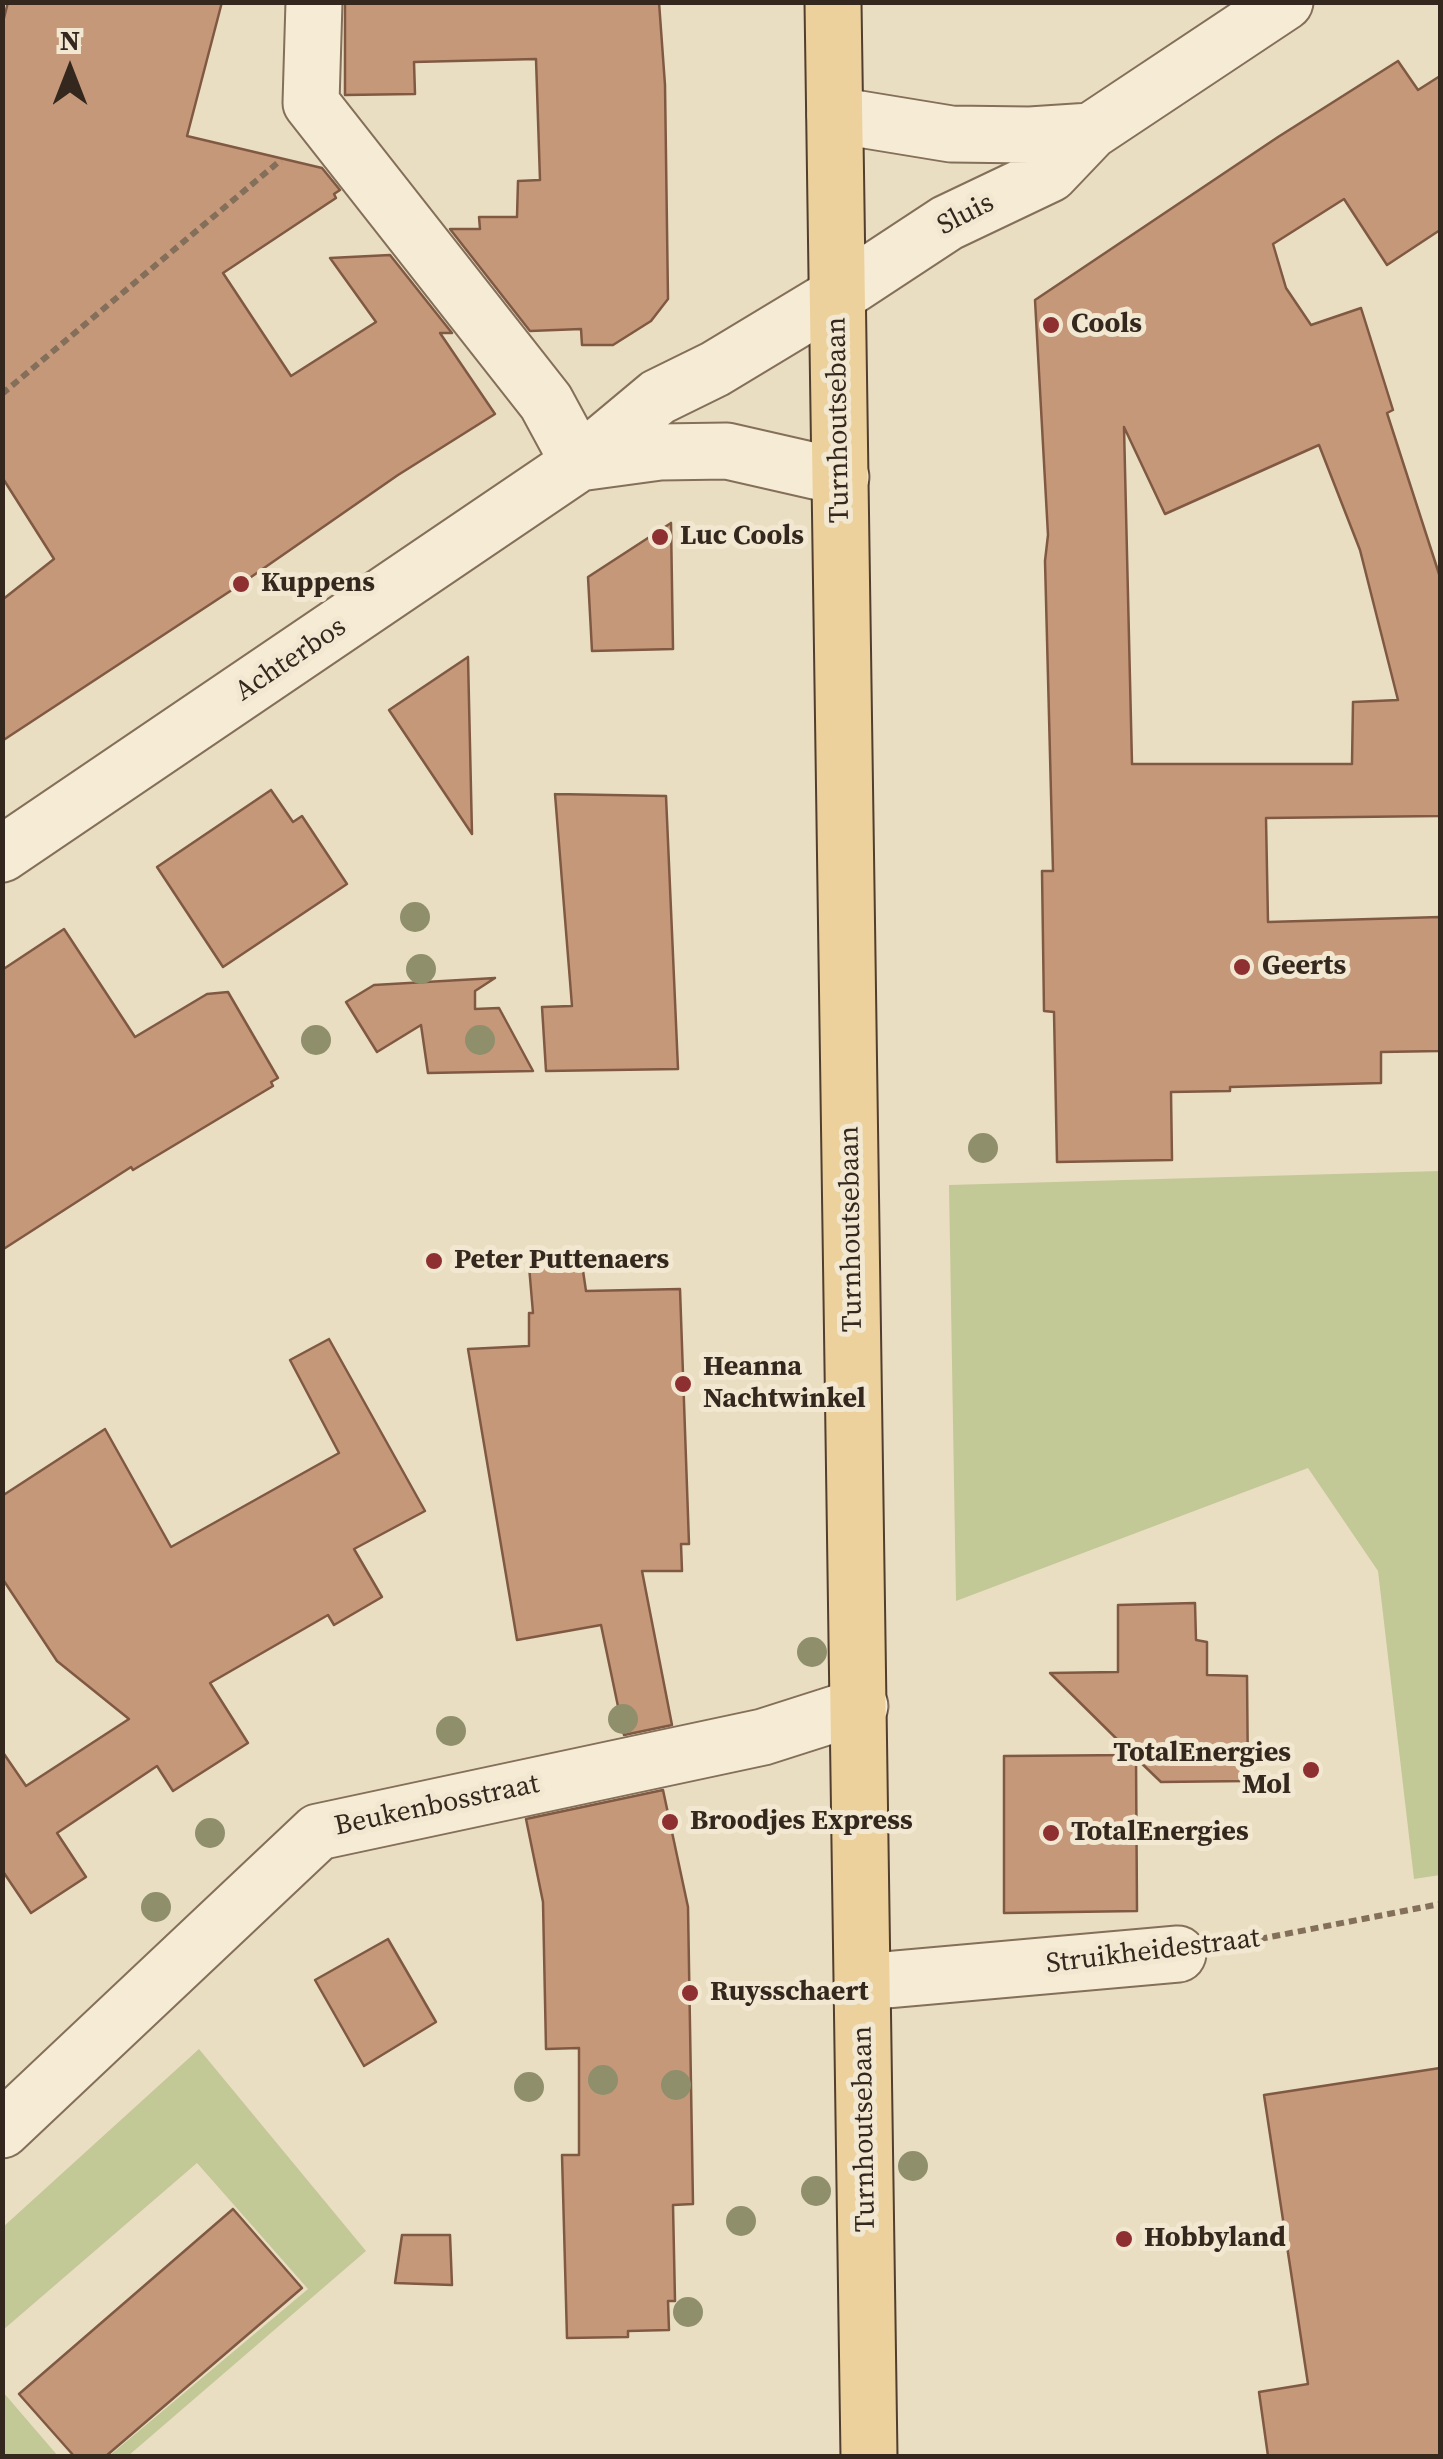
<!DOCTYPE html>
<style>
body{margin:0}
#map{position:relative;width:1443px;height:2459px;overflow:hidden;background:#eadec2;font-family:"Source Serif 4",serif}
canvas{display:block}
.frame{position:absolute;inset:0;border:5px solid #34281e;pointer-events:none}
.north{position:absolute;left:20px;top:20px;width:100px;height:100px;-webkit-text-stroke:8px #f2e8d1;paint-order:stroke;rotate:0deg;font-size:28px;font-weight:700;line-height:40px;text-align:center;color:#34281e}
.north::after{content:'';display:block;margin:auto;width:35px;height:45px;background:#34281e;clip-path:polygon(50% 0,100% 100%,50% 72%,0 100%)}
</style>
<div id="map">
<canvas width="1443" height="2459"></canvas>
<div class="frame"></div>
<div class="north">N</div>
</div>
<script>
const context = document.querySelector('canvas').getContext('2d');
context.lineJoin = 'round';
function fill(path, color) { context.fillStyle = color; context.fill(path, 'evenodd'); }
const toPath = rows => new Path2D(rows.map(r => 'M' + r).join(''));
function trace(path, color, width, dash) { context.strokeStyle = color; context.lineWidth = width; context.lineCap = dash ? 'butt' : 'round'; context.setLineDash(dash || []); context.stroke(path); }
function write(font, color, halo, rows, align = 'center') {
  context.font = font + ' "Source Serif 4",serif'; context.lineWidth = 10; context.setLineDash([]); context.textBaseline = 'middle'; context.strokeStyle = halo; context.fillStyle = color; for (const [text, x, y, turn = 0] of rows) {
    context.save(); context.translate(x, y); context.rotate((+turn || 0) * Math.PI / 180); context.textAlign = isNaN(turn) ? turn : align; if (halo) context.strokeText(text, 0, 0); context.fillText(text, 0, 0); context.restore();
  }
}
fill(toPath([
 [1440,1171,1440,1875,1414,1879,1378,1571,1308,1468,956,1601,949,1185],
 [199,2049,366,2251,128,2456,109,2456,308,2289,197,2163,3,2330,3,2227],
 [3,2392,58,2456,3,2456]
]), '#c3c897');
const building = toPath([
 [8,2,222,2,187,136,322,168,340,190,334,194,336,198,223,273,291,376,376,322,330,258,390,255,452,333,440,333,495,414,398,475,241,584,2,741,2,600,54,559,2,477,2,26,8,2],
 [345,2,659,2,665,85,668,299,651,321,613,345,582,345,581,329,530,331,450,229,480,229,479,217,517,217,518,181,540,180,536,59,414,62,415,94,345,95,345,2],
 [1398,61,1418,90,1440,76,1440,230,1387,265,1344,199,1273,244,1286,288,1311,325,1361,308,1393,410,1387,413,1440,577,1440,816,1266,818,1268,922,1440,917,1440,1051,1381,1052,1381,1083,1230,1087,1230,1091,1171,1092,1172,1160,1057,1162,1054,1012,1044,1011,1042,871,1053,871,1045,561,1048,535,1035,300,1278,137,1398,61],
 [1124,427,1165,514,1319,445,1360,550,1398,700,1353,702,1352,764,1132,764,1124,427],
 [671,523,673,649,592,651,588,577,671,523],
 [468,657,472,834,389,710,468,657],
 [271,790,293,822,302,816,347,884,223,967,157,867,271,790],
 [555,794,666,796,678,1069,546,1071,542,1007,572,1006,555,794],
 [64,929,135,1037,207,994,228,992,278,1078,271,1082,273,1086,133,1170,131,1167,2,1250,2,970,64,929],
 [495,978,475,991,475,1009,499,1008,533,1071,428,1073,421,1025,377,1052,346,1002,374,985,495,978],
 [582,1264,586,1291,680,1289,689,1544,681,1544,682,1571,642,1571,672,1725,624,1735,601,1625,517,1640,468,1349,529,1346,529,1313,533,1313,529,1266,582,1264],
 [329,1339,425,1511,354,1549,382,1597,334,1625,328,1615,210,1683,248,1743,173,1791,157,1766,57,1833,86,1877,31,1913,2,1870,2,1751,26,1786,129,1719,57,1661,2,1578,2,1496,105,1429,171,1547,339,1453,290,1360,329,1339],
 [1195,1603,1196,1640,1207,1642,1207,1675,1247,1676,1248,1781,1161,1782,1136,1758,1137,1911,1004,1913,1004,1756,1133,1755,1050,1673,1118,1672,1118,1605,1195,1603],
 [663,1790,688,1907,693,2204,673,2205,675,2301,668,2301,669,2330,628,2331,628,2337,567,2338,562,2155,579,2155,579,2048,546,2049,543,1902,526,1819,663,1790],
 [388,1939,436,2022,364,2066,315,1980,388,1939],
 [1440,2068,1440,2456,1268,2456,1259,2392,1308,2384,1264,2095,1440,2068],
 [233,2209,302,2288,106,2456,74,2456,19,2394,233,2209],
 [402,2235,450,2235,452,2285,395,2283,402,2235]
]);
fill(building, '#c6987a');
trace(building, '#805942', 2.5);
const minor = toPath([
 [314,2,311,103,546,402,579,463],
 [835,115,951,134,1030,135,1091,131],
 [579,463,660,452,727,451,841,477],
 [2,854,579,463,658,397,715,369,836,296,947,223,1050,174,1091,131,1285,2],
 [863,1982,1178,1954],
 [2,2130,318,1832,763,1737,860,1706]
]);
const major = toPath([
 [833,2,869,2456]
]);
trace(minor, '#836f5a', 59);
trace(major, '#513e2e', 59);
trace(toPath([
 [2,394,281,160],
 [1234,1944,1440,1904]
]), '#836f5a', 6, [8, 5]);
trace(minor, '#f6ebd4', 55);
trace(major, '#ecd19c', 55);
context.fillStyle = '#8f8f6c';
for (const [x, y] of [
 [415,917],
 [421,969],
 [316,1040],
 [480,1040],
 [983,1148],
 [812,1652],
 [623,1719],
 [451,1731],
 [210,1833],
 [156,1907],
 [603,2080],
 [676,2085],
 [529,2087],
 [913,2166],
 [816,2191],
 [741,2221],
 [688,2312]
]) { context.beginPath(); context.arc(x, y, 15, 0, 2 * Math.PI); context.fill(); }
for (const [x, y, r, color] of [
 [1051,325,10,"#8e2f31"],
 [660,537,10,"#8e2f31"],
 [241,584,10,"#8e2f31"],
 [1242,967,10,"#8e2f31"],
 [434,1261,10,"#8e2f31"],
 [683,1384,10,"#8e2f31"],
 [1311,1770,10,"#8e2f31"],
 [670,1822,10,"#8e2f31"],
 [1051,1833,10,"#8e2f31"],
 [690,1993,10,"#8e2f31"],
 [1124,2239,10,"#8e2f31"]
]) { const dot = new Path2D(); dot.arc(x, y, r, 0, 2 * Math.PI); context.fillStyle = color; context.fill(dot); trace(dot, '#f2e8d1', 4); }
write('28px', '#34281e', '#f2e8d1', [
 ["Sluis",966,215,-27],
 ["Turnhoutsebaan",839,420,-91],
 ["Achterbos",291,660,-34],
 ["Turnhoutsebaan",852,1229,-91],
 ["Beukenbosstraat",437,1806,-12],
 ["Struikheidestraat",1153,1952,-7],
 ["Turnhoutsebaan",865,2129,-91]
]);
write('bold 28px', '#34281e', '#f2e8d1', [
 ["Cools",1071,325],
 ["Luc Cools",680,537],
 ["Kuppens",261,584],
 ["Geerts",1262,967],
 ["Peter Puttenaers",454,1261],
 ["Heanna",703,1368],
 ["Nachtwinkel",703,1400],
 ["TotalEnergies",1291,1754,"right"],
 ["Mol",1291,1786,"right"],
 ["Broodjes Express",690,1822],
 ["TotalEnergies",1071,1833],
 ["Ruysschaert",710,1993],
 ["Hobbyland",1144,2239]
], 'left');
</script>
